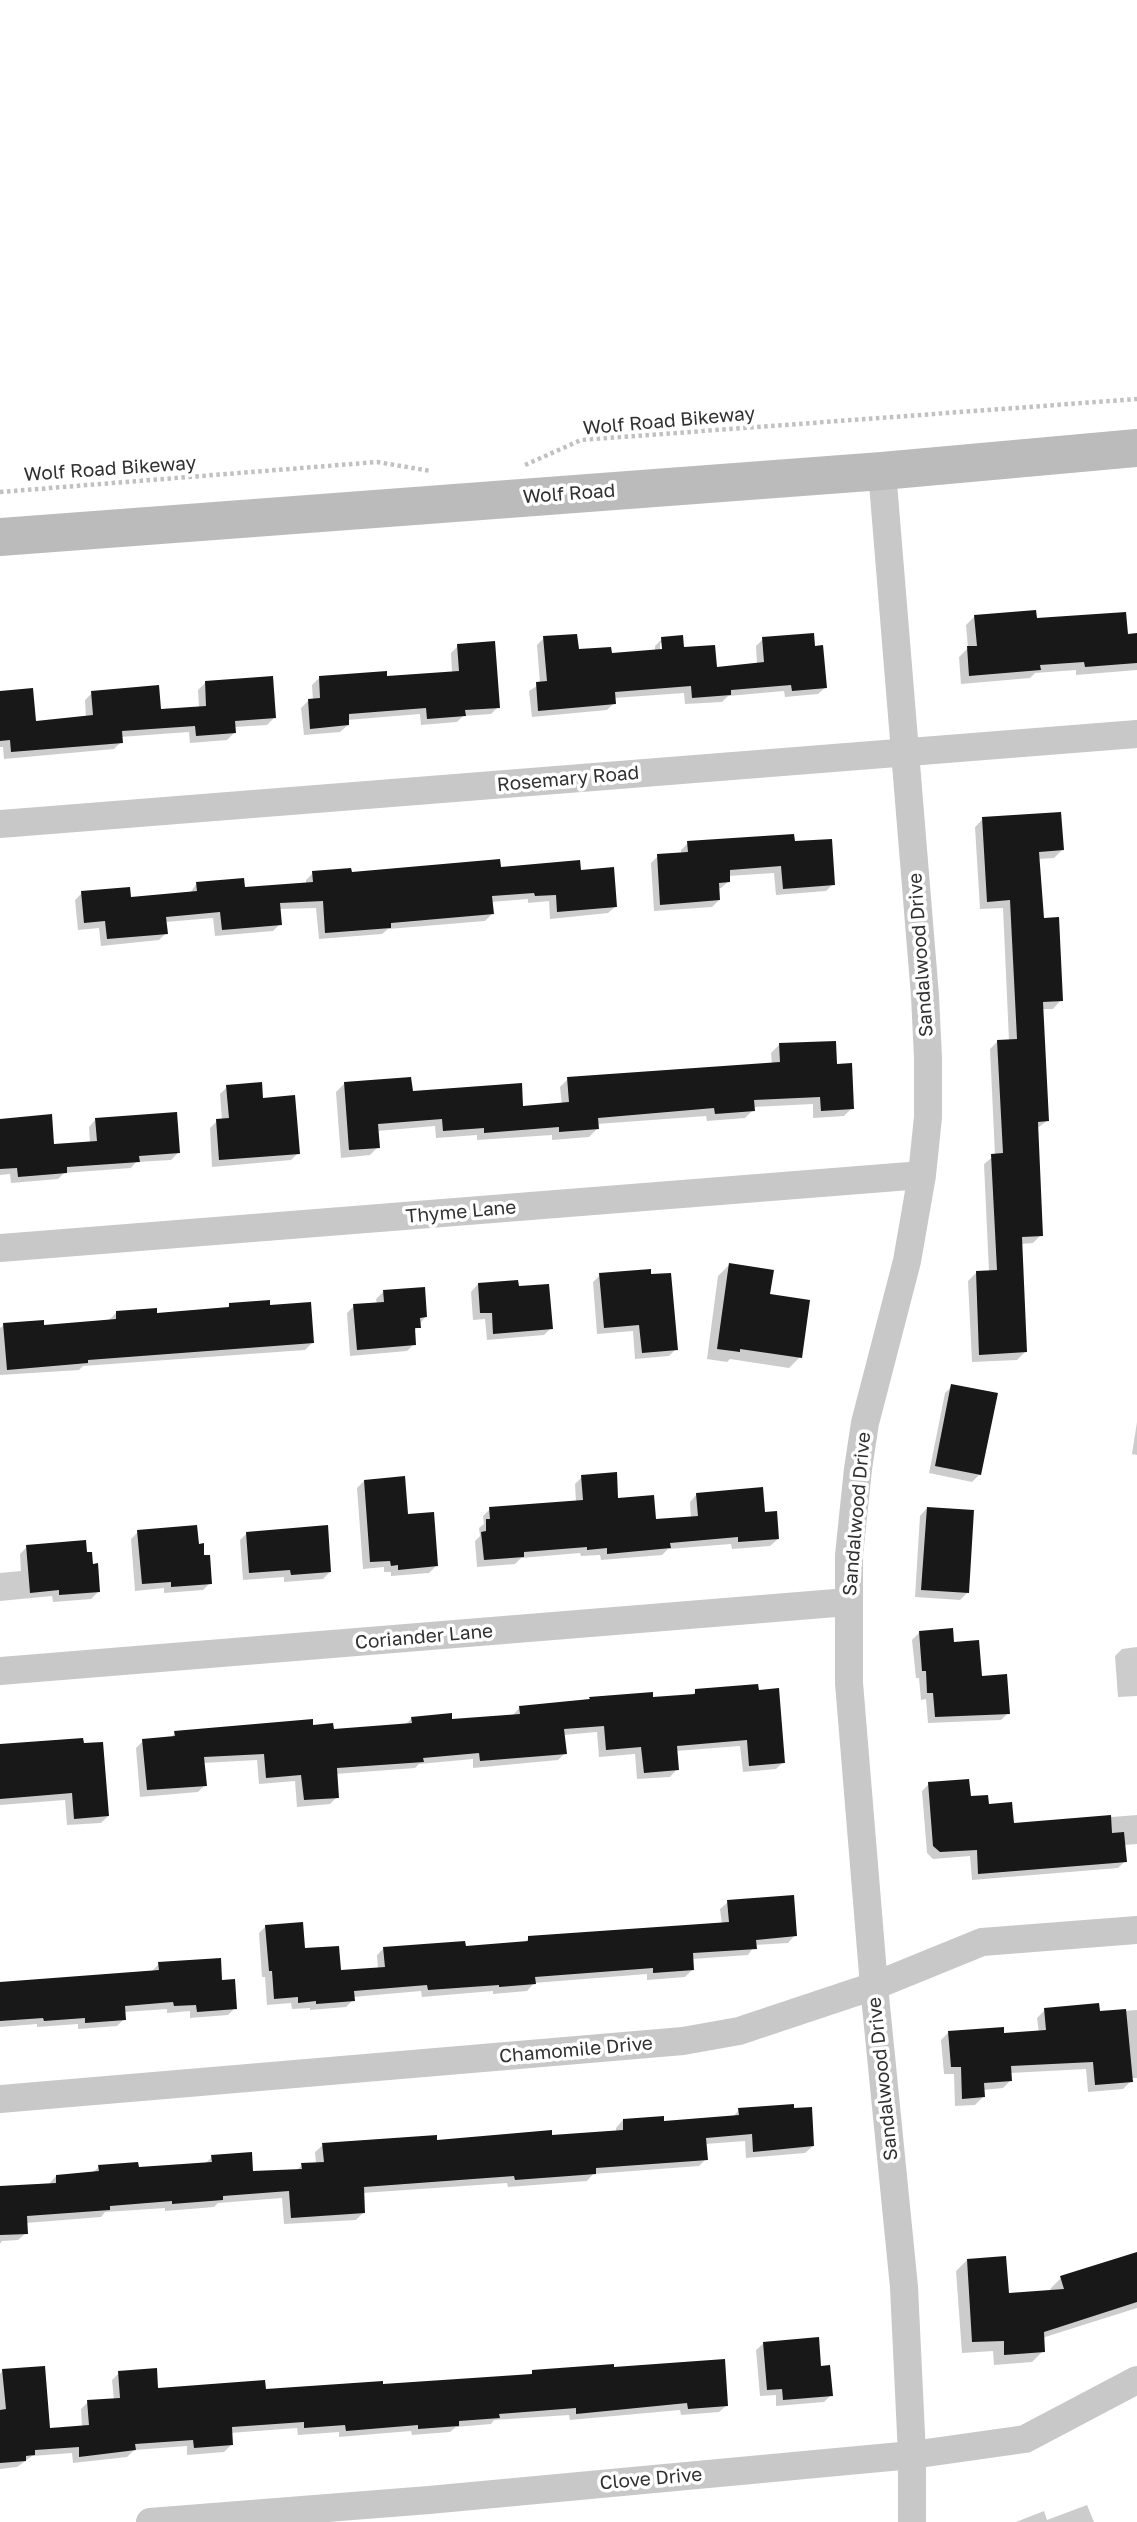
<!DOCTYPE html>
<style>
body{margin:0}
canvas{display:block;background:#fff}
</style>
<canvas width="1137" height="2522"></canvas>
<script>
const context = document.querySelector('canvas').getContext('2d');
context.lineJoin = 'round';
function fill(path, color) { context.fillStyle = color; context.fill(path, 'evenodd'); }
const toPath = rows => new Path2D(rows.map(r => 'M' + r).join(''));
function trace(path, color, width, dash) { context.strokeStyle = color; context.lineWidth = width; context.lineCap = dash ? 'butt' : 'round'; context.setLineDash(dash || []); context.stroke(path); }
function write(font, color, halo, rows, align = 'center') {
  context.font = font + ' "Golos Text",sans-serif'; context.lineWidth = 7; context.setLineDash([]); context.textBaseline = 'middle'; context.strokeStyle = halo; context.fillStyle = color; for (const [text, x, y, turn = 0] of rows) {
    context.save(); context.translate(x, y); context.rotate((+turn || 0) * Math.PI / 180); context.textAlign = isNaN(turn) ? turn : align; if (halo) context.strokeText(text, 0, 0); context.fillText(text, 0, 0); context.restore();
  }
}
fill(toPath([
 [975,616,1035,620,1126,636,1137,635,1137,670,1076,675,1076,670,1035,673,1030,678,961,684,959,657,968,648,966,625],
 [544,638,577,651,610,655,655,651,655,646,662,639,715,669,757,664,756,646,763,639,814,648,826,687,818,694,785,697,784,691,728,696,722,702,685,704,684,693,614,698,614,703,607,710,532,717,529,691,540,684,537,645],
 [660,643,663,643,664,658,660,658],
 [458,646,498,707,491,714,463,716,457,722,421,725,420,714,347,720,348,725,340,732,304,735,301,708,308,701,313,701,312,685,319,678,386,678,452,673,451,653],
 [205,683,274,718,267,725,234,727,234,733,227,740,190,743,189,732,120,737,121,742,114,749,4,759,3,747,0,747,0,693,34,723,86,718,85,700,92,693,160,711,199,708,198,690],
 [983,819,1062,850,1054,858,1038,859,1043,920,1061,1000,1053,1009,1042,1009,1047,1121,1036,1129,1041,1235,1033,1243,1020,1244,1025,1352,1017,1360,972,1362,968,1281,976,1273,989,1272,984,1164,995,1155,990,1049,998,1041,1009,1041,1003,908,980,909,975,827],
 [688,843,793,843,833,884,826,891,776,895,774,873,728,876,729,881,721,888,718,888,719,900,712,907,654,911,651,863,658,856,681,854,681,850],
 [499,869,579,871,616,906,608,913,550,919,549,901,528,903,528,899,491,902,492,914,485,921,388,929,382,934,319,939,316,908,279,909,280,924,273,931,215,936,213,918,165,922,166,933,159,940,101,946,99,928,78,930,75,900,82,893,129,898,190,893,197,883,244,889,306,884,306,880,313,873],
 [779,1045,835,1066,852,1108,844,1116,813,1118,813,1104,753,1107,753,1110,745,1118,707,1121,706,1116,597,1124,597,1129,589,1137,552,1140,552,1135,477,1140,477,1135,436,1138,435,1126,377,1131,378,1147,370,1155,341,1158,336,1092,344,1084,522,1108,562,1105,560,1087,568,1079,772,1064,771,1053],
 [227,1087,261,1100,298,1153,291,1160,212,1167,210,1128,217,1121,222,1121,220,1094],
 [96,1119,178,1153,171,1160,136,1162,131,1168,64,1173,58,1179,11,1183,10,1174,0,1175,0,1120,53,1146,90,1143,89,1127],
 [729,1265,768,1296,800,1357,789,1368,730,1359,727,1362,707,1359,718,1276],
 [600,1275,676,1349,669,1356,635,1359,633,1331,597,1334,593,1282],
 [478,1284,551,1328,544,1335,487,1340,485,1319,473,1320,471,1292],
 [383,1292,425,1317,413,1333,414,1344,407,1351,350,1356,347,1313,354,1306,377,1304,376,1299],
 [230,1305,268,1307,312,1343,305,1350,83,1366,79,1370,0,1375,0,1328,4,1325,43,1327,109,1320,117,1312,155,1315,225,1310],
 [952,1386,980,1474,972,1482,929,1473,945,1393],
 [1137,1422,1137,1455,1132,1454],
 [582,1477,654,1521,691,1518,690,1502,697,1494,763,1514,778,1539,770,1546,732,1549,731,1544,668,1549,662,1555,601,1560,600,1555,581,1556,580,1553,521,1558,515,1564,477,1567,475,1541,480,1536,479,1528,484,1524,483,1516,490,1509,576,1502,575,1484],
 [364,1481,406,1516,436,1566,429,1573,391,1576,391,1572,384,1572,384,1567,363,1569,357,1488],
 [927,1508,967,1593,960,1600,915,1597,920,1516],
 [138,1532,197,1545,210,1583,203,1590,164,1593,164,1588,135,1591,131,1539],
 [247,1533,330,1572,323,1579,284,1582,284,1577,243,1580,240,1540],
 [27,1547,85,1554,98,1592,91,1599,53,1602,52,1596,0,1601,0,1573,21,1571,20,1554],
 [920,1632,952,1644,1008,1713,1001,1720,928,1723,926,1699,921,1700,919,1678,916,1678,912,1640],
 [1137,1647,1137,1696,1118,1697,1115,1656,1122,1649],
 [696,1691,783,1762,776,1769,743,1772,740,1746,676,1751,677,1769,670,1777,637,1779,635,1754,599,1757,597,1732,563,1735,565,1753,558,1760,473,1768,473,1759,419,1764,415,1768,335,1774,337,1797,330,1804,297,1807,295,1781,259,1784,257,1760,203,1763,205,1785,198,1792,140,1797,136,1748,143,1741,170,1738,175,1733,311,1727,332,1731,405,1725,412,1718,451,1721,513,1715,520,1707,587,1701,590,1698,652,1699,691,1696],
 [18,1747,108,1816,101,1823,67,1825,65,1800,0,1805,0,1748],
 [929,1784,987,1806,1013,1825,1137,1815,1137,1844,1123,1845,1125,1861,1118,1868,972,1880,970,1856,933,1859,927,1853,922,1791],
 [728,1902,795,1935,788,1943,755,1945,748,1955,692,1959,692,1970,685,1977,647,1980,647,1974,534,1983,527,1991,493,1994,493,1991,422,1997,421,1991,353,1997,353,2000,346,2007,310,2010,310,2008,292,2009,291,2003,267,2005,265,1977,262,1977,259,1933,266,1926,339,1972,378,1969,377,1955,384,1948,464,1948,524,1943,529,1938,722,1924,720,1909],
 [159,1964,221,1982,235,2008,228,2015,190,2018,190,2011,167,2013,167,2009,124,2012,124,2019,117,2026,78,2029,78,2024,37,2027,37,2024,0,2027,0,1984,152,1971],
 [1045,2010,1099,2013,1137,2010,1137,2078,1131,2078,1131,2081,1123,2089,1088,2092,1086,2069,1010,2073,1010,2081,1003,2088,983,2090,983,2097,975,2105,955,2106,954,2074,944,2074,941,2040,949,2032,1002,2035,1039,2033,1037,2018],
 [739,2110,813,2146,805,2153,746,2158,745,2141,705,2144,706,2159,699,2166,593,2174,587,2181,508,2187,507,2183,362,2193,364,2212,356,2220,284,2224,282,2198,218,2203,214,2207,165,2211,165,2208,105,2212,101,2217,26,2223,26,2233,18,2240,2,2241,0,2244,0,2188,49,2184,56,2176,92,2173,99,2167,137,2169,205,2164,212,2157,252,2173,296,2171,302,2165,316,2164,315,2152,323,2145,550,2137,616,2132,616,2128,623,2120,662,2123,732,2118],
 [1137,2254,1137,2308,1042,2338,1043,2351,1032,2362,994,2365,993,2351,962,2353,956,2271,967,2260,1008,2295,1051,2292,1050,2289,1061,2278],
 [764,2343,820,2368,831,2395,824,2402,776,2406,776,2395,760,2396,756,2350],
 [613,2369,727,2405,719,2412,681,2415,680,2410,570,2420,569,2415,494,2420,491,2424,456,2427,450,2432,412,2435,411,2431,339,2437,339,2432,298,2435,297,2428,230,2433,231,2445,224,2452,187,2455,187,2446,134,2450,127,2457,73,2463,72,2453,32,2456,17,2467,0,2469,0,2374,3,2371,48,2430,82,2427,81,2409,88,2402,114,2400,112,2380,119,2373,157,2390,264,2391,382,2386,529,2376,533,2372],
 [1087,2505,1094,2522,1016,2522,1044,2511,1047,2520]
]), '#0003');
fill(toPath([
 [1036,610,1037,618,1126,612,1128,634,1137,633,1137,663,1085,667,1084,662,1040,665,1041,670,969,676,967,646,977,646,974,615],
 [814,633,815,646,823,645,827,688,792,691,791,685,731,690,731,695,692,698,691,686,615,692,616,704,538,711,536,682,547,681,543,636,577,634,579,649,611,647,612,653,662,649,661,637,683,635,684,647,715,645,717,667,764,662,762,637],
 [495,641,500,708,465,710,466,716,427,719,426,708,349,714,349,725,310,729,308,699,320,698,319,676,387,671,387,676,459,671,457,644],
 [273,676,276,718,235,721,236,733,196,736,195,726,122,731,123,743,11,752,10,740,0,741,0,691,33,688,36,721,93,715,91,691,159,685,161,709,206,706,205,681],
 [1061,812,1064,850,1039,852,1044,918,1059,917,1063,1001,1043,1002,1049,1121,1038,1122,1043,1236,1022,1237,1027,1352,979,1355,976,1271,997,1270,991,1154,1003,1153,997,1040,1017,1039,1010,900,987,902,982,817],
 [794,834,795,841,832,839,835,885,783,889,781,866,730,870,730,882,719,883,720,900,660,905,657,854,688,852,687,841],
 [500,859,501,867,580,860,581,870,614,867,617,907,557,912,556,895,535,896,534,893,492,896,494,914,391,923,391,928,325,933,323,901,280,903,282,925,222,930,220,912,166,917,168,934,107,939,105,921,84,923,81,891,130,887,131,897,197,891,196,882,244,878,245,887,313,882,312,871,351,868,352,872],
 [836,1041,837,1064,852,1063,854,1109,821,1111,820,1097,754,1100,755,1111,715,1114,714,1108,598,1118,599,1129,559,1132,559,1127,484,1133,484,1128,443,1131,442,1119,378,1124,380,1148,349,1150,344,1082,411,1077,413,1091,522,1083,523,1106,569,1102,567,1077,780,1062,779,1043],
 [262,1082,263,1098,295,1095,300,1154,219,1160,216,1119,229,1118,226,1085],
 [177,1112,180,1153,139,1156,140,1162,67,1167,67,1173,18,1177,17,1168,0,1169,0,1119,52,1114,54,1144,97,1141,95,1118],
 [729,1263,774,1270,770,1294,810,1300,802,1358,740,1349,740,1352,717,1349],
 [651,1269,651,1274,671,1273,678,1350,642,1353,639,1325,604,1328,599,1273],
 [518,1280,519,1286,549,1284,553,1329,493,1334,492,1313,480,1313,478,1283],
 [425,1287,427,1317,420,1318,421,1328,415,1328,416,1345,357,1350,353,1304,384,1302,383,1290],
 [270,1300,270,1305,311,1302,314,1343,88,1360,88,1363,7,1370,3,1323,44,1320,44,1325,116,1319,116,1311,157,1308,157,1313,229,1307,229,1303],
 [951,1384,998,1393,981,1475,935,1466],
 [617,1472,618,1498,654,1495,656,1519,698,1516,696,1493,763,1487,765,1512,777,1511,779,1539,738,1542,738,1537,670,1543,671,1548,607,1554,607,1548,587,1550,587,1547,524,1552,524,1557,484,1560,481,1532,486,1531,486,1519,490,1519,489,1507,583,1500,581,1475],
 [405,1476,408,1514,434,1512,438,1566,398,1570,398,1565,391,1566,390,1561,370,1562,364,1480],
 [927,1507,974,1510,969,1593,921,1590],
 [197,1525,199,1544,204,1543,204,1555,210,1555,212,1584,171,1587,171,1582,142,1584,137,1530],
 [328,1525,331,1572,291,1575,290,1570,249,1573,246,1532],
 [86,1540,87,1552,92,1552,93,1564,98,1563,100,1592,59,1595,59,1590,30,1593,26,1545],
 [953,1628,954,1642,979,1640,982,1676,1007,1674,1010,1714,935,1717,933,1693,927,1693,926,1671,922,1671,919,1631],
 [758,1684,759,1690,779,1688,785,1763,749,1766,747,1740,677,1746,679,1770,644,1773,641,1747,606,1750,604,1726,564,1729,567,1754,480,1761,479,1753,423,1758,424,1762,337,1768,339,1798,304,1800,301,1775,266,1778,264,1754,204,1757,207,1786,147,1790,142,1739,175,1736,174,1731,313,1719,313,1725,333,1723,334,1729,412,1723,411,1717,452,1713,452,1719,520,1714,519,1706,590,1699,589,1697,653,1692,653,1697,695,1694,695,1689],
 [83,1738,84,1743,103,1742,109,1816,74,1819,72,1793,0,1799,0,1744],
 [969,1779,971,1796,988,1795,989,1804,1012,1802,1014,1823,1111,1815,1112,1833,1124,1832,1127,1862,978,1874,977,1850,940,1852,933,1846,928,1782],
 [794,1895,797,1936,756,1940,757,1949,693,1953,694,1970,653,1973,653,1968,535,1977,536,1984,499,1987,499,1985,428,1990,427,1985,354,1991,355,2001,316,2004,316,2001,298,2003,298,1997,274,1999,272,1971,269,1971,265,1925,303,1922,305,1948,339,1946,341,1970,385,1967,383,1947,465,1941,466,1946,528,1941,528,1936,729,1922,727,1900],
 [221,1958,222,1980,235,1979,237,2009,197,2012,196,2005,174,2006,173,2002,125,2006,126,2020,85,2023,85,2018,44,2021,43,2018,0,2021,0,1982,159,1970,158,1962],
 [1099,2003,1100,2011,1126,2009,1133,2082,1095,2085,1093,2062,1011,2066,1012,2081,984,2083,985,2097,962,2099,961,2067,951,2067,948,2031,1004,2027,1004,2033,1046,2030,1044,2008],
 [794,2104,794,2108,812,2107,814,2146,753,2152,752,2134,706,2138,708,2160,596,2168,596,2174,515,2180,514,2176,364,2187,365,2213,291,2218,289,2191,223,2196,223,2200,172,2204,172,2201,110,2206,110,2210,27,2216,28,2234,0,2235,0,2186,56,2183,56,2175,99,2171,98,2165,138,2162,139,2167,212,2162,211,2155,252,2152,253,2171,302,2169,301,2163,324,2162,322,2143,437,2135,437,2140,552,2130,552,2135,623,2130,623,2119,664,2116,664,2121,739,2115,738,2108],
 [1137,2252,1137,2302,1044,2332,1045,2352,1004,2355,1004,2341,972,2342,967,2259,1006,2256,1009,2293,1064,2289,1060,2276],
 [819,2337,821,2366,830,2365,833,2396,783,2400,782,2389,767,2390,763,2342],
 [725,2359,728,2406,688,2409,687,2403,576,2414,576,2408,499,2414,500,2418,459,2421,459,2426,418,2429,418,2425,346,2431,345,2425,304,2428,304,2422,232,2427,233,2445,194,2448,193,2440,135,2444,136,2450,79,2457,79,2447,35,2450,35,2455,26,2456,26,2461,0,2463,0,2410,6,2409,2,2369,45,2366,50,2428,89,2425,87,2400,120,2398,118,2371,157,2368,158,2388,265,2380,266,2389,383,2381,383,2384,532,2374,532,2370,614,2364,614,2367]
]), '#181818');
trace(toPath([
 [525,465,581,440,1137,399],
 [0,492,377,462,431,471]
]), '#c1c1c1', 4.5, [3.5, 3.5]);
trace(toPath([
 [882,471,925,996,928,1058,928,1117,922,1175,907,1261,865,1423,858,1469,849,1555,849,1683,874,1986,904,2287,912,2455,912,2522],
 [0,824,1137,734],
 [0,1248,922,1175],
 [0,1671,848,1602],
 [0,2099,683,2041,739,2031,874,1986,982,1942,1137,1930],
 [150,2522,429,2500,912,2455,1025,2439,1137,2380]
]), '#c8c8c8', 28);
trace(toPath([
 [0,537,882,471,1137,448]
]), '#bbb', 38);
write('19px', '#313131', '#fff', [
 ["Wolf Road Bikeway",669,421,-5],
 ["Wolf Road Bikeway",110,469,-4],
 ["Wolf Road",569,494,-4],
 ["Rosemary Road",568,779,-5],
 ["Sandalwood Drive",921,955,-94],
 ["Thyme Lane",461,1212,-5],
 ["Sandalwood Drive",857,1514,-85],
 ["Coriander Lane",424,1637,-5],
 ["Chamomile Drive",576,2050,-5],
 ["Sandalwood Drive",883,2079,-96],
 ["Clove Drive",651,2479,-5]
]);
</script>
